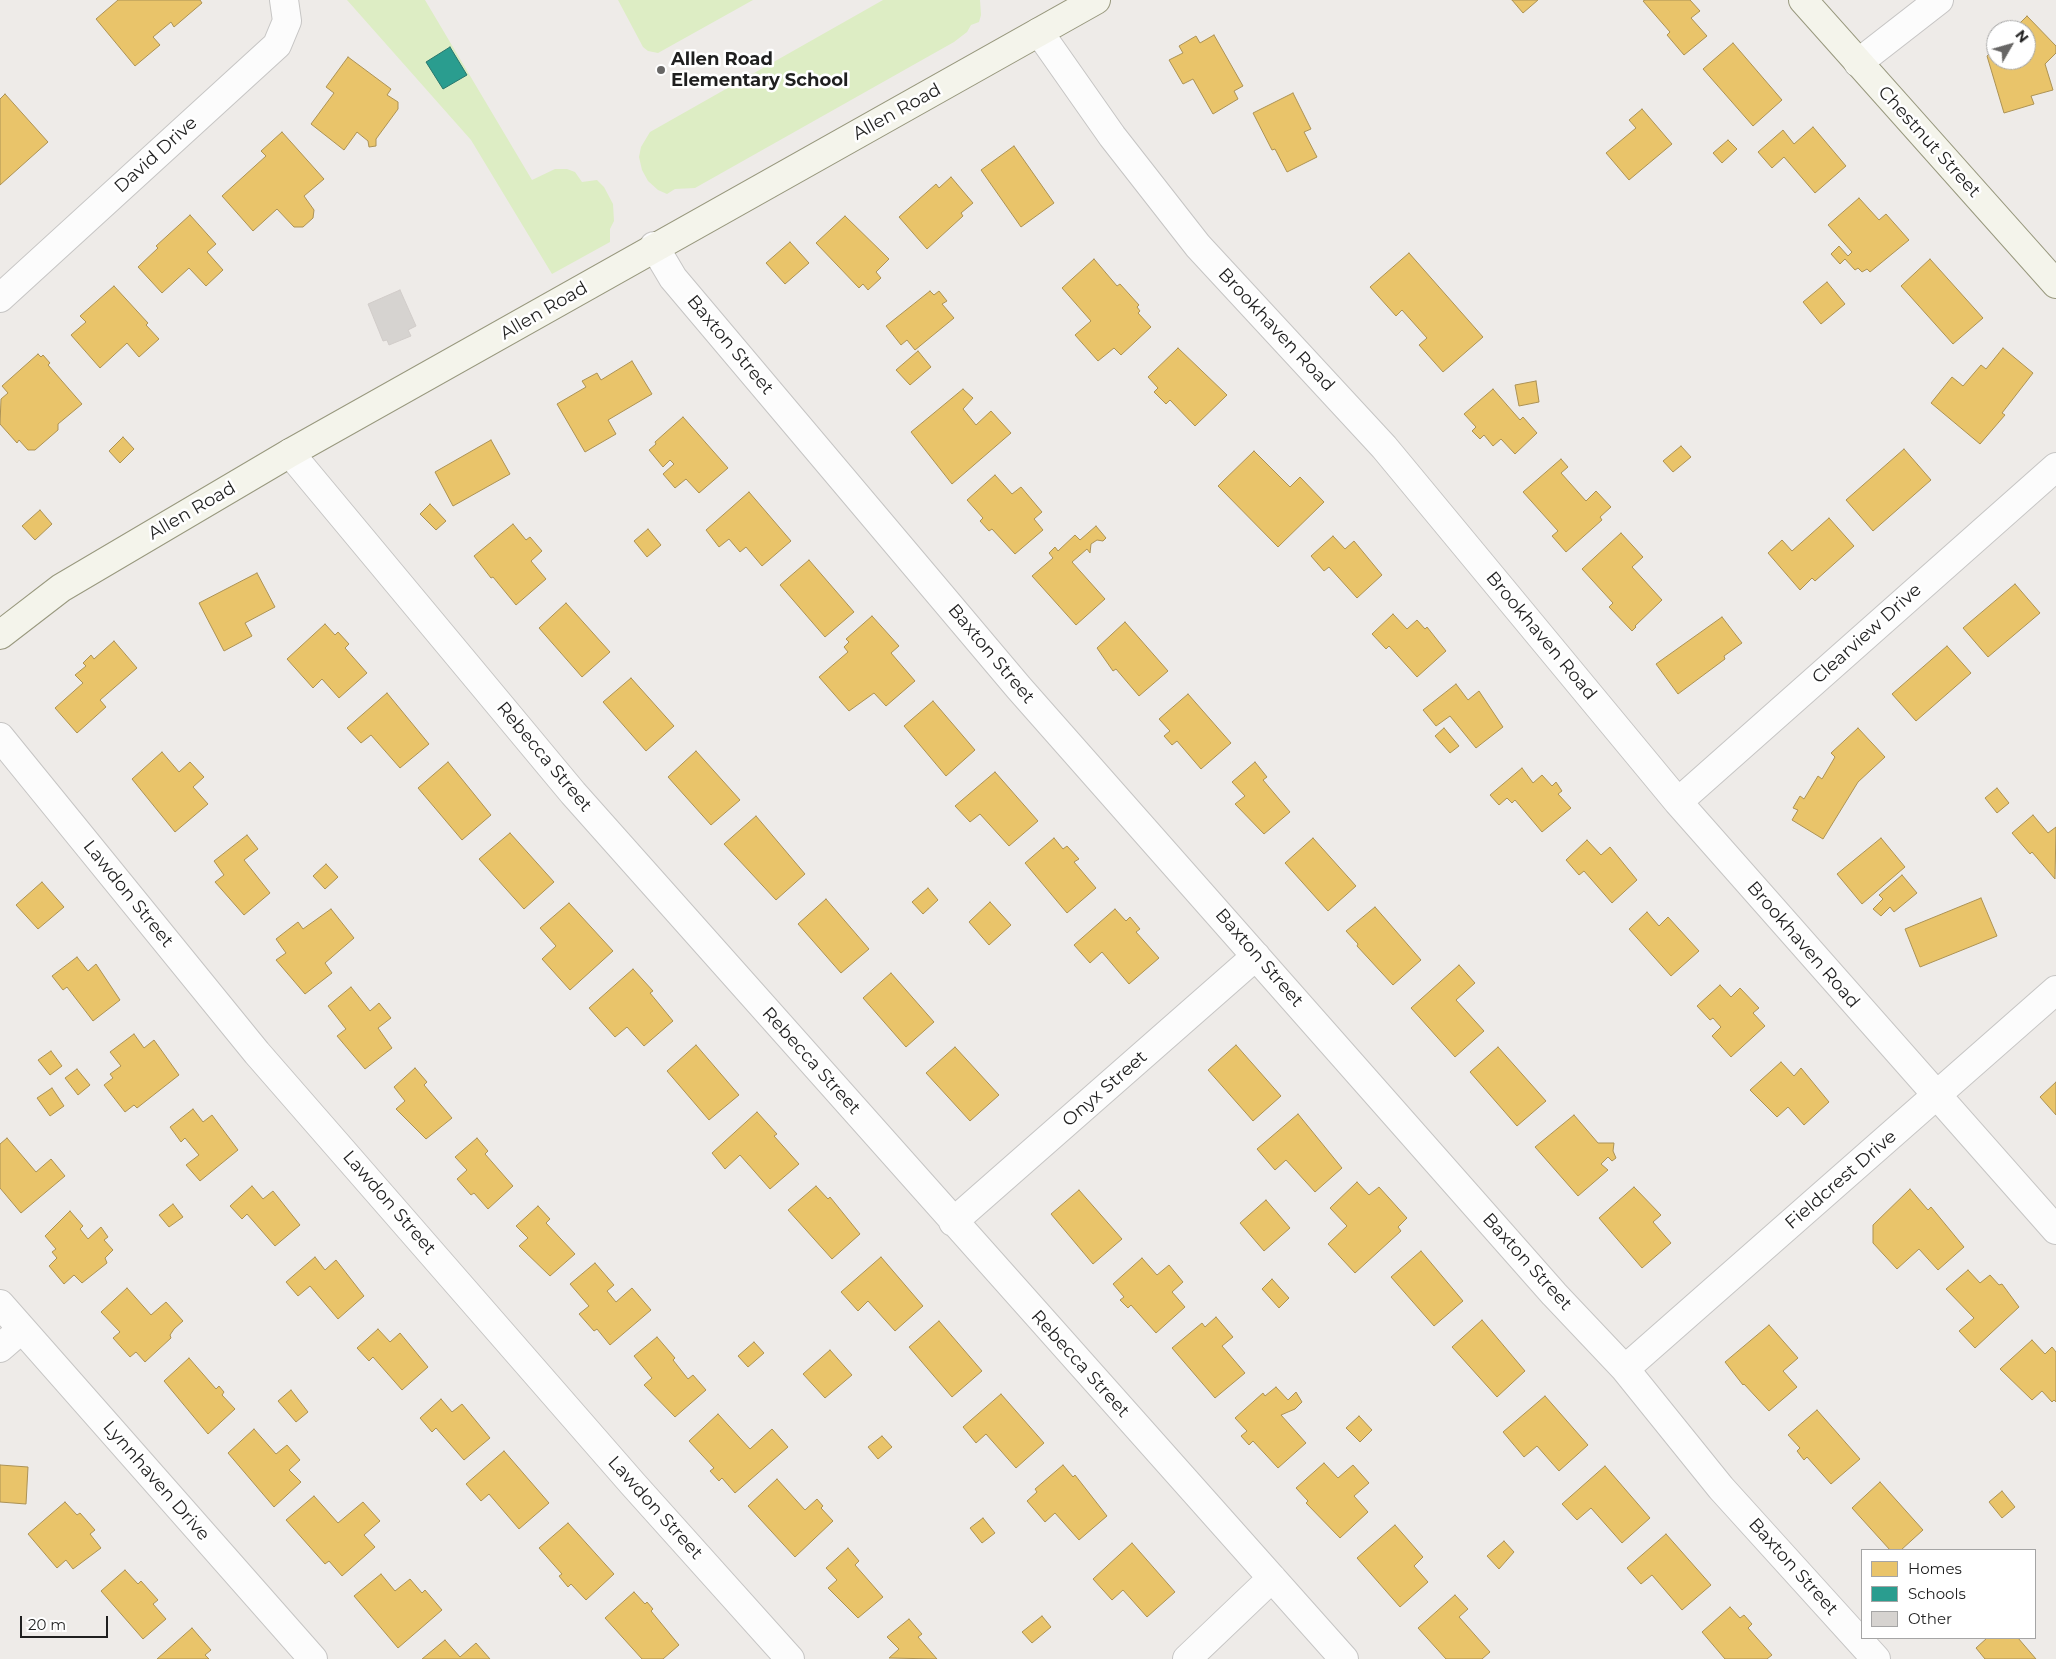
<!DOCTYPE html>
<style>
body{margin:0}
#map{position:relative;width:2056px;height:1659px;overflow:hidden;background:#eeebe8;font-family:Montserrat,sans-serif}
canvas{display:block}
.legend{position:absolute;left:1861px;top:1549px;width:175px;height:90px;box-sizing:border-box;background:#fff;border:1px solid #a5a5a5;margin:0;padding:6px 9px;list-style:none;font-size:15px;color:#1f1f1f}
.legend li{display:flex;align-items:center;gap:10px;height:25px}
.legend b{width:25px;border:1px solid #a5a5a5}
.north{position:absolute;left:1986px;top:20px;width:50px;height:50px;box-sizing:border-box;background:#fff;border:1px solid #a5a5a5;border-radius:50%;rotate:52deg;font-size:14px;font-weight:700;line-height:20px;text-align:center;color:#1f1f1f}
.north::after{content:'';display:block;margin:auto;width:18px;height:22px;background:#676665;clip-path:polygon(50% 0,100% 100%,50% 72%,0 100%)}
.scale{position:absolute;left:20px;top:1616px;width:88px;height:22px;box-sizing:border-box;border:2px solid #1f1f1f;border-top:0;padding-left:6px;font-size:15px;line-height:18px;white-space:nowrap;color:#1f1f1f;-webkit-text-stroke:4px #fff;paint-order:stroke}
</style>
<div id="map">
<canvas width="2056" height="1659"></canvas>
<ul class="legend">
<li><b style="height:14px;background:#e9c46a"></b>Homes</li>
<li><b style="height:14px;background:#2a9d8f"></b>Schools</li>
<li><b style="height:14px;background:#d6d3d0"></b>Other</li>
</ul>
<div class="north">N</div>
<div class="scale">20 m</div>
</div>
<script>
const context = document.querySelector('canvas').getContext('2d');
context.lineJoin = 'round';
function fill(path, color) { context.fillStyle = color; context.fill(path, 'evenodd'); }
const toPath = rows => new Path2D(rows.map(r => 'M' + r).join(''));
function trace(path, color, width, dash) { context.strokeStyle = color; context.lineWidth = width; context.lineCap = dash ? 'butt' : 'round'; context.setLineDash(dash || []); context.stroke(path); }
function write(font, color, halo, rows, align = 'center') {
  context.font = font + ' Montserrat,sans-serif'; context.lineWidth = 5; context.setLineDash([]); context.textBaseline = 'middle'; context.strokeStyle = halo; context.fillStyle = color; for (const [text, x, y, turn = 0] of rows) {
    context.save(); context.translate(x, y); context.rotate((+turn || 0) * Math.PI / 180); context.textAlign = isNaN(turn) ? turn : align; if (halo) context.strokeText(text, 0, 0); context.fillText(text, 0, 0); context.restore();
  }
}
fill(toPath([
 [347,0,425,0,532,180,555,169,567,169,575,172,582,182,597,180,604,187,613,204,614,221,610,229,610,242,552,274,471,140],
 [618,0,753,0,658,53,648,51,643,47],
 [883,0,980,0,981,15,979,22,971,25,967,32,954,42,695,188,675,189,667,194,658,190,648,181,642,170,639,157,641,147,650,132]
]), '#ddedc4');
const homes = toPath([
 [118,0,200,0,202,3,174,27,171,22,153,37,160,45,135,66,96,19,118,0],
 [1512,0,1538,0,1523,13,1512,0],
 [1645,0,1690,0,1700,11,1691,18,1707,36,1684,55,1667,35,1670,32,1643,1,1645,0],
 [2027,16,2056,46,2056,53,2045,64,2053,90,2031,96,2034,104,2004,113,1987,56,1996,47,1996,60,2026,60,2026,30,2013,30,2027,16],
 [1214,35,1243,86,1234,91,1238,99,1213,114,1193,79,1183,84,1169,60,1183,53,1179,46,1196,36,1200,43,1214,35],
 [1733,43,1782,100,1753,126,1703,69,1733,43],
 [348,57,391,89,387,95,398,102,398,109,376,139,376,146,369,147,368,141,357,132,344,150,311,124,334,93,326,87,348,57],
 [1293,93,1311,129,1304,132,1317,157,1287,172,1275,149,1272,150,1253,113,1293,93],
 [5,94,48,142,0,185,0,99,5,94],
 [1642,109,1672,144,1629,180,1606,153,1636,128,1629,120,1642,109],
 [1813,127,1846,166,1815,193,1784,157,1772,168,1758,152,1783,130,1794,144,1813,127],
 [282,132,324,179,304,196,314,210,313,218,303,227,294,227,277,209,253,231,222,196,266,156,261,151,282,132],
 [1728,140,1737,149,1722,163,1713,153,1728,140],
 [1014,146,1054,203,1021,227,981,170,1014,146],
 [951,177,973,203,961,213,963,216,927,249,899,217,936,184,939,188,951,177],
 [1859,198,1879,220,1886,214,1909,240,1870,272,1867,269,1862,272,1858,268,1855,270,1845,259,1840,264,1831,254,1839,246,1848,256,1852,252,1828,225,1859,198],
 [190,215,216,244,207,252,223,270,206,286,189,268,162,293,138,267,158,248,156,246,190,215],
 [845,216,889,259,876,272,881,278,868,290,863,284,859,288,816,243,845,216],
 [790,242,809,263,785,284,766,263,790,242],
 [1409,253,1483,337,1443,372,1419,345,1427,338,1402,310,1396,316,1370,287,1409,253],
 [1094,259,1117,286,1120,284,1139,305,1137,307,1140,311,1138,313,1151,327,1121,355,1114,348,1098,361,1075,335,1091,321,1062,288,1094,259],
 [1930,259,1983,318,1953,344,1901,286,1930,259],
 [1827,282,1845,304,1821,324,1803,302,1827,282],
 [114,286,148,323,146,325,159,339,139,357,127,343,100,368,71,335,86,322,80,316,114,286],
 [930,291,934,295,939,291,947,301,942,304,954,318,915,350,907,340,901,345,886,326,930,291],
 [1178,348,1227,395,1195,426,1170,400,1166,404,1154,392,1158,388,1148,377,1178,348],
 [2003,348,2033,373,2002,413,2005,415,1980,444,1931,403,1952,377,1963,386,1981,365,1986,369,2003,348],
 [918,351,931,367,910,385,896,370,918,351],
 [38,354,41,357,43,355,50,363,48,365,82,404,58,424,58,430,35,450,28,450,19,440,17,443,0,424,1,399,8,393,2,386,38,354],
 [632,361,652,394,608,420,616,434,585,452,557,404,586,387,582,381,597,373,601,380,632,361],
 [1536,381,1539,402,1519,406,1515,385,1536,381],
 [963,389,973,398,963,409,976,425,991,411,1011,433,952,484,911,432,963,389],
 [1493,389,1520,420,1523,417,1537,433,1515,454,1501,439,1493,446,1484,435,1480,439,1472,431,1476,427,1464,414,1493,389],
 [683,417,728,468,699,493,686,479,675,488,663,474,674,464,670,460,663,467,649,450,656,444,655,442,683,417],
 [123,437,134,449,120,463,109,451,123,437],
 [491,440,510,474,453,506,435,472,491,440],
 [1681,446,1691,457,1673,472,1663,461,1681,446],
 [1904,449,1931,480,1873,531,1846,500,1904,449],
 [1254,451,1290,487,1300,477,1324,502,1278,547,1218,486,1254,451],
 [1561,459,1568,467,1561,473,1586,501,1596,491,1611,507,1600,517,1602,520,1566,552,1552,536,1558,531,1523,492,1561,459],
 [995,475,1012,494,1021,487,1042,512,1034,519,1043,530,1015,554,992,529,989,531,980,521,983,518,967,500,995,475],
 [749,492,791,541,762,566,746,547,740,552,729,539,719,547,706,530,749,492],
 [430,504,446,521,436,530,420,514,430,504],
 [40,510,52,524,35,540,22,526,40,510],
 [1829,518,1854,546,1815,581,1812,578,1800,590,1768,553,1782,540,1792,551,1829,518],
 [513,524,526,540,530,537,542,551,531,561,546,579,516,605,493,577,491,578,474,556,513,524],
 [1096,526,1106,538,1103,541,1097,540,1091,544,1090,553,1087,549,1072,562,1105,599,1076,625,1032,576,1053,558,1049,553,1055,547,1058,551,1075,535,1080,540,1096,526],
 [648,529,661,545,647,557,634,541,648,529],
 [1621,533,1643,557,1632,567,1662,600,1635,626,1636,627,1632,631,1609,607,1613,603,1582,569,1621,533],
 [1333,536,1345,549,1354,541,1382,575,1357,598,1329,567,1324,571,1311,556,1333,536],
 [809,560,854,612,825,637,780,585,809,560],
 [257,573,275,607,245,623,252,636,224,651,199,603,257,573],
 [2015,584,2040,613,1988,657,1963,628,2015,584],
 [566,603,610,652,582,677,539,628,566,603],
 [1393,614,1407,629,1417,620,1425,629,1427,627,1446,651,1417,677,1389,646,1386,649,1372,634,1393,614],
 [872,616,899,646,891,653,915,681,886,706,874,693,849,711,819,677,848,652,844,647,849,642,846,639,872,616],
 [1722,617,1742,643,1724,656,1725,659,1678,694,1656,664,1722,617],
 [1125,622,1168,671,1139,696,1116,669,1113,671,1097,648,1125,622],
 [325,624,335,635,338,632,349,644,345,648,367,673,339,698,322,679,313,688,287,659,325,624],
 [114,641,137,668,100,700,106,707,77,733,55,708,83,683,75,675,86,666,83,663,91,655,94,659,114,641],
 [1947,646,1971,673,1916,721,1892,694,1947,646],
 [631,678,674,726,646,751,603,702,631,678],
 [1456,684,1468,700,1479,691,1503,727,1476,748,1450,716,1436,726,1423,710,1456,684],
 [387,693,429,744,400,768,371,735,361,743,347,728,387,693],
 [1188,694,1231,743,1201,769,1177,741,1172,745,1164,736,1170,731,1159,719,1188,694],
 [933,701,975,750,946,776,904,726,933,701],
 [1444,728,1459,746,1450,753,1435,736,1444,728],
 [1858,728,1885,757,1858,782,1823,839,1792,820,1798,810,1793,808,1800,796,1804,799,1818,776,1822,779,1835,757,1831,753,1858,728],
 [696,751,740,800,711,825,668,777,696,751],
 [162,752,179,772,190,762,204,777,193,787,208,804,175,832,132,779,162,752],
 [448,762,491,815,462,840,418,788,448,762],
 [1255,762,1267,777,1263,780,1290,812,1264,834,1235,804,1245,796,1232,782,1255,762],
 [1522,768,1533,783,1542,775,1552,786,1556,782,1562,791,1558,794,1571,808,1542,832,1515,800,1512,803,1507,798,1499,805,1490,795,1522,768],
 [995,772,1038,821,1009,846,980,814,970,822,955,806,995,772],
 [1997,788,2009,803,1997,813,1985,798,1997,788],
 [2033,815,2048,833,2056,827,2055,879,2032,852,2030,854,2012,833,2033,815],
 [756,816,805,874,776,900,724,844,756,816],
 [510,833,554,882,524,909,479,859,510,833],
 [247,835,258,849,244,860,270,893,244,915,215,882,224,875,214,861,247,835],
 [1054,838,1063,849,1067,846,1079,859,1074,862,1096,888,1067,913,1025,863,1054,838],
 [1313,838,1356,886,1328,911,1285,863,1313,838],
 [1881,838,1905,867,1862,904,1837,874,1881,838],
 [1587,840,1601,855,1610,847,1637,880,1612,903,1584,871,1579,875,1566,860,1587,840],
 [326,864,338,877,325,889,313,876,326,864],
 [1902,875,1917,893,1894,912,1890,907,1881,916,1873,909,1883,899,1879,895,1902,875],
 [42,882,64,907,38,929,16,905,42,882],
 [928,888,938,900,923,914,912,902,928,888],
 [1981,898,1997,936,1920,967,1905,929,1981,898],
 [826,899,869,949,841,973,798,924,826,899],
 [990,902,1011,925,989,945,969,922,990,902],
 [569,903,613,951,570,990,542,959,556,946,540,928,569,903],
 [1375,907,1421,960,1393,985,1357,946,1358,944,1346,931,1375,907],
 [331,909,354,938,325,963,332,973,305,994,276,960,286,953,276,939,298,922,303,929,331,909],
 [1115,909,1126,921,1130,917,1140,929,1136,932,1159,958,1129,984,1102,952,1090,963,1074,945,1115,909],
 [1647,912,1659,926,1668,917,1699,951,1671,976,1629,929,1647,912],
 [77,957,88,971,96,964,120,1000,93,1021,67,987,63,990,52,976,77,957],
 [1459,965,1475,983,1456,1000,1484,1031,1455,1057,1411,1008,1459,965],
 [633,969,653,991,650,993,673,1021,644,1046,627,1027,615,1037,589,1008,633,969],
 [891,973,934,1022,906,1047,863,998,891,973],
 [1720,985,1731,997,1740,988,1759,1008,1753,1013,1765,1026,1731,1057,1712,1036,1721,1027,1713,1018,1710,1020,1697,1006,1720,985],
 [351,987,370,1011,379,1003,391,1018,378,1028,392,1048,365,1069,337,1036,346,1029,328,1006,351,987],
 [134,1034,144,1048,154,1040,179,1075,137,1108,134,1105,125,1112,104,1085,113,1078,110,1074,121,1066,110,1052,134,1034],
 [696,1045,739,1095,709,1120,667,1071,696,1045],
 [1236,1045,1281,1096,1253,1121,1208,1070,1236,1045],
 [955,1047,999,1095,970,1121,926,1073,955,1047],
 [1498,1047,1546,1101,1517,1126,1470,1072,1498,1047],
 [51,1051,62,1066,50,1075,38,1060,51,1051],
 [1781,1062,1794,1076,1801,1068,1829,1102,1804,1125,1788,1107,1777,1117,1750,1090,1781,1062],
 [415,1068,427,1082,424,1085,452,1118,426,1139,396,1109,405,1101,394,1087,415,1068],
 [77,1069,90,1085,78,1095,65,1078,77,1069],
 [2056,1082,2056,1115,2040,1097,2056,1082],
 [52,1088,64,1106,50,1116,37,1098,52,1088],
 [193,1109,203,1122,212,1115,238,1150,200,1181,186,1165,199,1155,185,1138,181,1142,170,1127,193,1109],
 [757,1112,777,1134,774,1136,799,1164,770,1189,740,1155,725,1169,712,1153,757,1112],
 [1298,1114,1342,1168,1315,1192,1286,1160,1275,1170,1257,1149,1298,1114],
 [1574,1115,1598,1143,1614,1143,1613,1151,1616,1158,1612,1161,1608,1157,1601,1164,1608,1170,1578,1196,1535,1147,1574,1115],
 [7,1138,36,1172,51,1159,65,1176,21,1213,0,1188,0,1144,7,1138],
 [477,1138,488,1151,485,1154,513,1186,488,1209,474,1193,471,1195,457,1179,467,1170,455,1157,477,1138],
 [1357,1182,1369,1195,1379,1187,1407,1218,1398,1227,1401,1231,1355,1273,1328,1244,1347,1226,1330,1208,1357,1182],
 [252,1186,263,1199,273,1191,300,1225,275,1246,247,1214,242,1219,230,1206,252,1186],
 [816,1186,828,1199,830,1197,860,1234,832,1259,788,1210,816,1186],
 [1634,1187,1661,1215,1653,1222,1671,1243,1642,1268,1599,1218,1634,1187],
 [1910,1189,1928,1210,1931,1207,1964,1247,1938,1270,1919,1249,1897,1269,1873,1243,1873,1225,1910,1189],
 [1079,1190,1122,1239,1093,1264,1051,1214,1079,1190],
 [1266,1200,1290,1228,1264,1251,1240,1223,1266,1200],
 [173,1204,183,1217,169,1227,159,1215,173,1204],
 [538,1206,550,1219,546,1223,575,1254,550,1276,519,1246,528,1238,516,1226,538,1206],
 [70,1211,83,1226,80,1229,88,1239,101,1227,108,1237,104,1240,113,1250,105,1258,107,1263,82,1283,74,1275,64,1284,49,1266,57,1258,52,1252,56,1249,45,1236,70,1211],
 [1421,1251,1463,1301,1434,1326,1391,1277,1421,1251],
 [315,1257,325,1270,336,1260,364,1296,338,1319,310,1286,298,1296,286,1282,315,1257],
 [881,1257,923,1306,895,1331,868,1301,858,1311,841,1292,881,1257],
 [1142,1258,1157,1275,1169,1265,1183,1282,1172,1292,1185,1307,1156,1333,1131,1305,1128,1308,1120,1300,1124,1297,1113,1284,1142,1258],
 [595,1263,614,1285,607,1291,616,1302,632,1288,651,1310,610,1345,597,1329,594,1331,579,1314,589,1306,570,1284,595,1263],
 [1968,1270,1980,1283,1990,1275,1999,1285,2002,1284,2019,1307,1975,1348,1959,1331,1974,1318,1946,1289,1968,1270],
 [1272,1279,1289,1298,1279,1308,1262,1289,1272,1279],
 [127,1288,151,1315,166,1302,183,1321,174,1329,170,1335,171,1338,145,1362,136,1352,130,1357,113,1338,120,1332,101,1312,127,1288],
 [1216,1317,1233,1337,1222,1346,1245,1373,1215,1398,1172,1348,1202,1323,1205,1327,1216,1317],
 [1482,1320,1525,1371,1497,1397,1452,1347,1482,1320],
 [939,1321,982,1371,952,1397,909,1347,939,1321],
 [1769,1325,1798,1358,1783,1371,1797,1387,1769,1411,1744,1384,1743,1385,1725,1362,1769,1325],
 [378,1329,390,1342,400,1333,428,1367,402,1390,373,1357,369,1361,357,1348,378,1329],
 [657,1337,675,1358,673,1360,688,1379,693,1375,706,1390,675,1417,644,1385,652,1378,634,1356,657,1337],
 [2032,1340,2045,1354,2052,1347,2056,1352,2056,1402,2054,1400,2052,1402,2042,1391,2032,1400,2000,1369,2032,1340],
 [754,1342,764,1353,748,1367,738,1356,754,1342],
 [830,1350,852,1375,825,1398,803,1374,830,1350],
 [189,1358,216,1389,219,1386,224,1392,222,1395,235,1409,208,1434,164,1381,189,1358],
 [1276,1387,1288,1400,1296,1392,1302,1402,1295,1409,1281,1415,1306,1443,1278,1468,1253,1441,1249,1445,1241,1436,1247,1431,1235,1418,1263,1393,1265,1396,1276,1387],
 [291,1390,308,1412,296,1422,278,1401,291,1390],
 [1001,1394,1044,1443,1016,1468,986,1434,976,1443,963,1427,1001,1394],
 [1545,1396,1588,1445,1559,1471,1537,1446,1524,1457,1503,1432,1545,1396],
 [441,1399,452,1412,462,1404,490,1438,464,1460,436,1428,432,1432,420,1418,441,1399],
 [1817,1410,1860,1459,1831,1484,1807,1457,1804,1460,1797,1451,1800,1448,1788,1435,1817,1410],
 [718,1414,750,1449,772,1429,788,1447,735,1493,722,1478,719,1481,710,1471,714,1468,689,1441,718,1414],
 [1359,1416,1372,1430,1360,1442,1346,1428,1359,1416],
 [254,1429,276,1454,287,1445,300,1460,289,1470,301,1482,274,1507,228,1453,254,1429],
 [882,1436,892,1447,878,1459,868,1447,882,1436],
 [504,1451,549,1503,519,1529,489,1494,481,1501,466,1484,504,1451],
 [1324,1463,1338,1478,1353,1465,1369,1483,1354,1496,1368,1512,1340,1538,1306,1503,1308,1501,1296,1488,1324,1463],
 [0,1465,28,1467,26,1504,0,1502,0,1465],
 [1063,1465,1073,1477,1075,1475,1107,1516,1079,1540,1055,1513,1045,1522,1027,1501,1037,1492,1035,1489,1063,1465],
 [1605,1466,1650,1518,1622,1543,1591,1508,1577,1520,1562,1504,1605,1466],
 [777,1479,805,1510,817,1499,823,1506,821,1508,833,1521,795,1557,748,1506,777,1479],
 [1880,1482,1923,1530,1901,1550,1890,1550,1852,1508,1880,1482],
 [2002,1491,2015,1507,2002,1518,1989,1502,2002,1491],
 [314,1496,338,1523,363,1502,380,1521,364,1535,375,1547,342,1576,329,1561,325,1564,286,1520,314,1496],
 [65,1502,77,1515,80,1513,95,1530,90,1534,101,1548,73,1569,66,1560,57,1568,28,1534,65,1502],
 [983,1518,995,1533,982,1543,970,1528,983,1518],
 [568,1523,614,1574,586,1600,571,1584,568,1587,559,1576,562,1574,539,1548,568,1523],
 [1395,1525,1423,1557,1414,1566,1428,1582,1400,1607,1357,1558,1395,1525],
 [1666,1534,1711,1585,1682,1610,1652,1575,1641,1584,1627,1568,1666,1534],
 [1504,1541,1514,1552,1499,1569,1487,1556,1504,1541],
 [1132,1543,1175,1592,1147,1617,1123,1590,1112,1600,1093,1579,1132,1543],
 [848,1548,859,1561,855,1565,883,1597,858,1618,828,1588,837,1580,826,1568,848,1548],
 [125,1570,138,1584,141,1581,158,1600,153,1604,166,1619,143,1639,101,1591,125,1570],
 [381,1574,395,1591,410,1579,422,1593,425,1590,442,1610,398,1648,354,1596,381,1574],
 [634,1592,645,1604,647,1602,653,1609,651,1611,679,1645,663,1659,642,1659,605,1618,634,1592],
 [1455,1595,1468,1609,1459,1617,1490,1652,1482,1659,1446,1659,1418,1628,1455,1595],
 [1730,1607,1740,1618,1744,1615,1752,1624,1748,1628,1772,1655,1767,1659,1725,1659,1702,1632,1730,1607],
 [1042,1616,1051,1627,1032,1643,1022,1632,1042,1616],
 [909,1619,922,1634,918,1637,937,1659,889,1658,899,1649,887,1637,909,1619],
 [192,1628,211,1650,205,1655,209,1659,157,1659,192,1628],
 [1987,1638,2018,1638,2036,1659,1985,1659,1976,1648,1987,1638],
 [445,1640,460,1657,476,1643,490,1659,422,1659,445,1640]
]);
fill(homes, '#e9c46a');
trace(homes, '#ac9254', 1);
const schools = toPath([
 [450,47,467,75,443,89,426,62,450,47]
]);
fill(schools, '#2a9d8f');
trace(schools, '#27776d', 1);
const building = toPath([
 [400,290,416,326,408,330,411,336,389,345,387,340,383,341,368,304,400,290]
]);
fill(building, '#d6d3d0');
trace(building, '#d1ccc9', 1);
const street = toPath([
 [1039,32,1112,136,1198,246,1384,447,1678,802,2056,1230],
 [1858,63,1939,0],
 [654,246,673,278,1019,688,1554,1294,1625,1369,1721,1488,1876,1659],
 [0,298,277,45,287,21,284,0],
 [290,453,573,793,1344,1659],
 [0,737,257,1053,632,1483,790,1659],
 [1678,802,2056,467],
 [953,1222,1256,956],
 [0,1304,313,1659],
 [0,1348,22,1329],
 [1625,1369,2056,990],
 [1187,1659,1272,1578]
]);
const secondary = toPath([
 [1803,0,2056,284],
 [0,635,61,588,290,453,1096,0]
]);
trace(street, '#c6c5c4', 30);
trace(secondary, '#98987e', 30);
trace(street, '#fcfcfc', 28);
trace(secondary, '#f4f4eb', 28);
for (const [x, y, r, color] of [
 [661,70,5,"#676665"]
]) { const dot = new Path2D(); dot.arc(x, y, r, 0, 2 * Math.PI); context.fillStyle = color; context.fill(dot); trace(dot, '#fff', 2); }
write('bold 18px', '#1f1f1f', '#fff', [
 ["Allen Road",671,60],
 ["Elementary School",671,81]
], 'left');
write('18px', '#1f1f1f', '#fff', [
 ["Allen Road",897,112,-29],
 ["Chestnut Street",1929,142,48],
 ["David Drive",156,155,-42],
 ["Allen Road",544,311,-30],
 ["Brookhaven Road",1276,330,47],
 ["Baxton Street",730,345,50],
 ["Allen Road",192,511,-30],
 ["Clearview Drive",1867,634,-42],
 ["Brookhaven Road",1541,636,50],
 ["Baxton Street",991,654,50],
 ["Rebecca Street",544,757,50],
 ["Lawdon Street",128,894,51],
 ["Brookhaven Road",1803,945,49],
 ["Baxton Street",1259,958,49],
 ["Rebecca Street",811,1061,48],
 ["Onyx Street",1105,1089,-41],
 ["Fieldcrest Drive",1841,1180,-41],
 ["Lawdon Street",389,1203,49],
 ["Baxton Street",1527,1262,48],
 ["Rebecca Street",1080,1364,48],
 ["Lynnhaven Drive",156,1481,49],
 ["Lawdon Street",655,1508,48],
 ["Baxton Street",1793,1567,48]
]);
</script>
